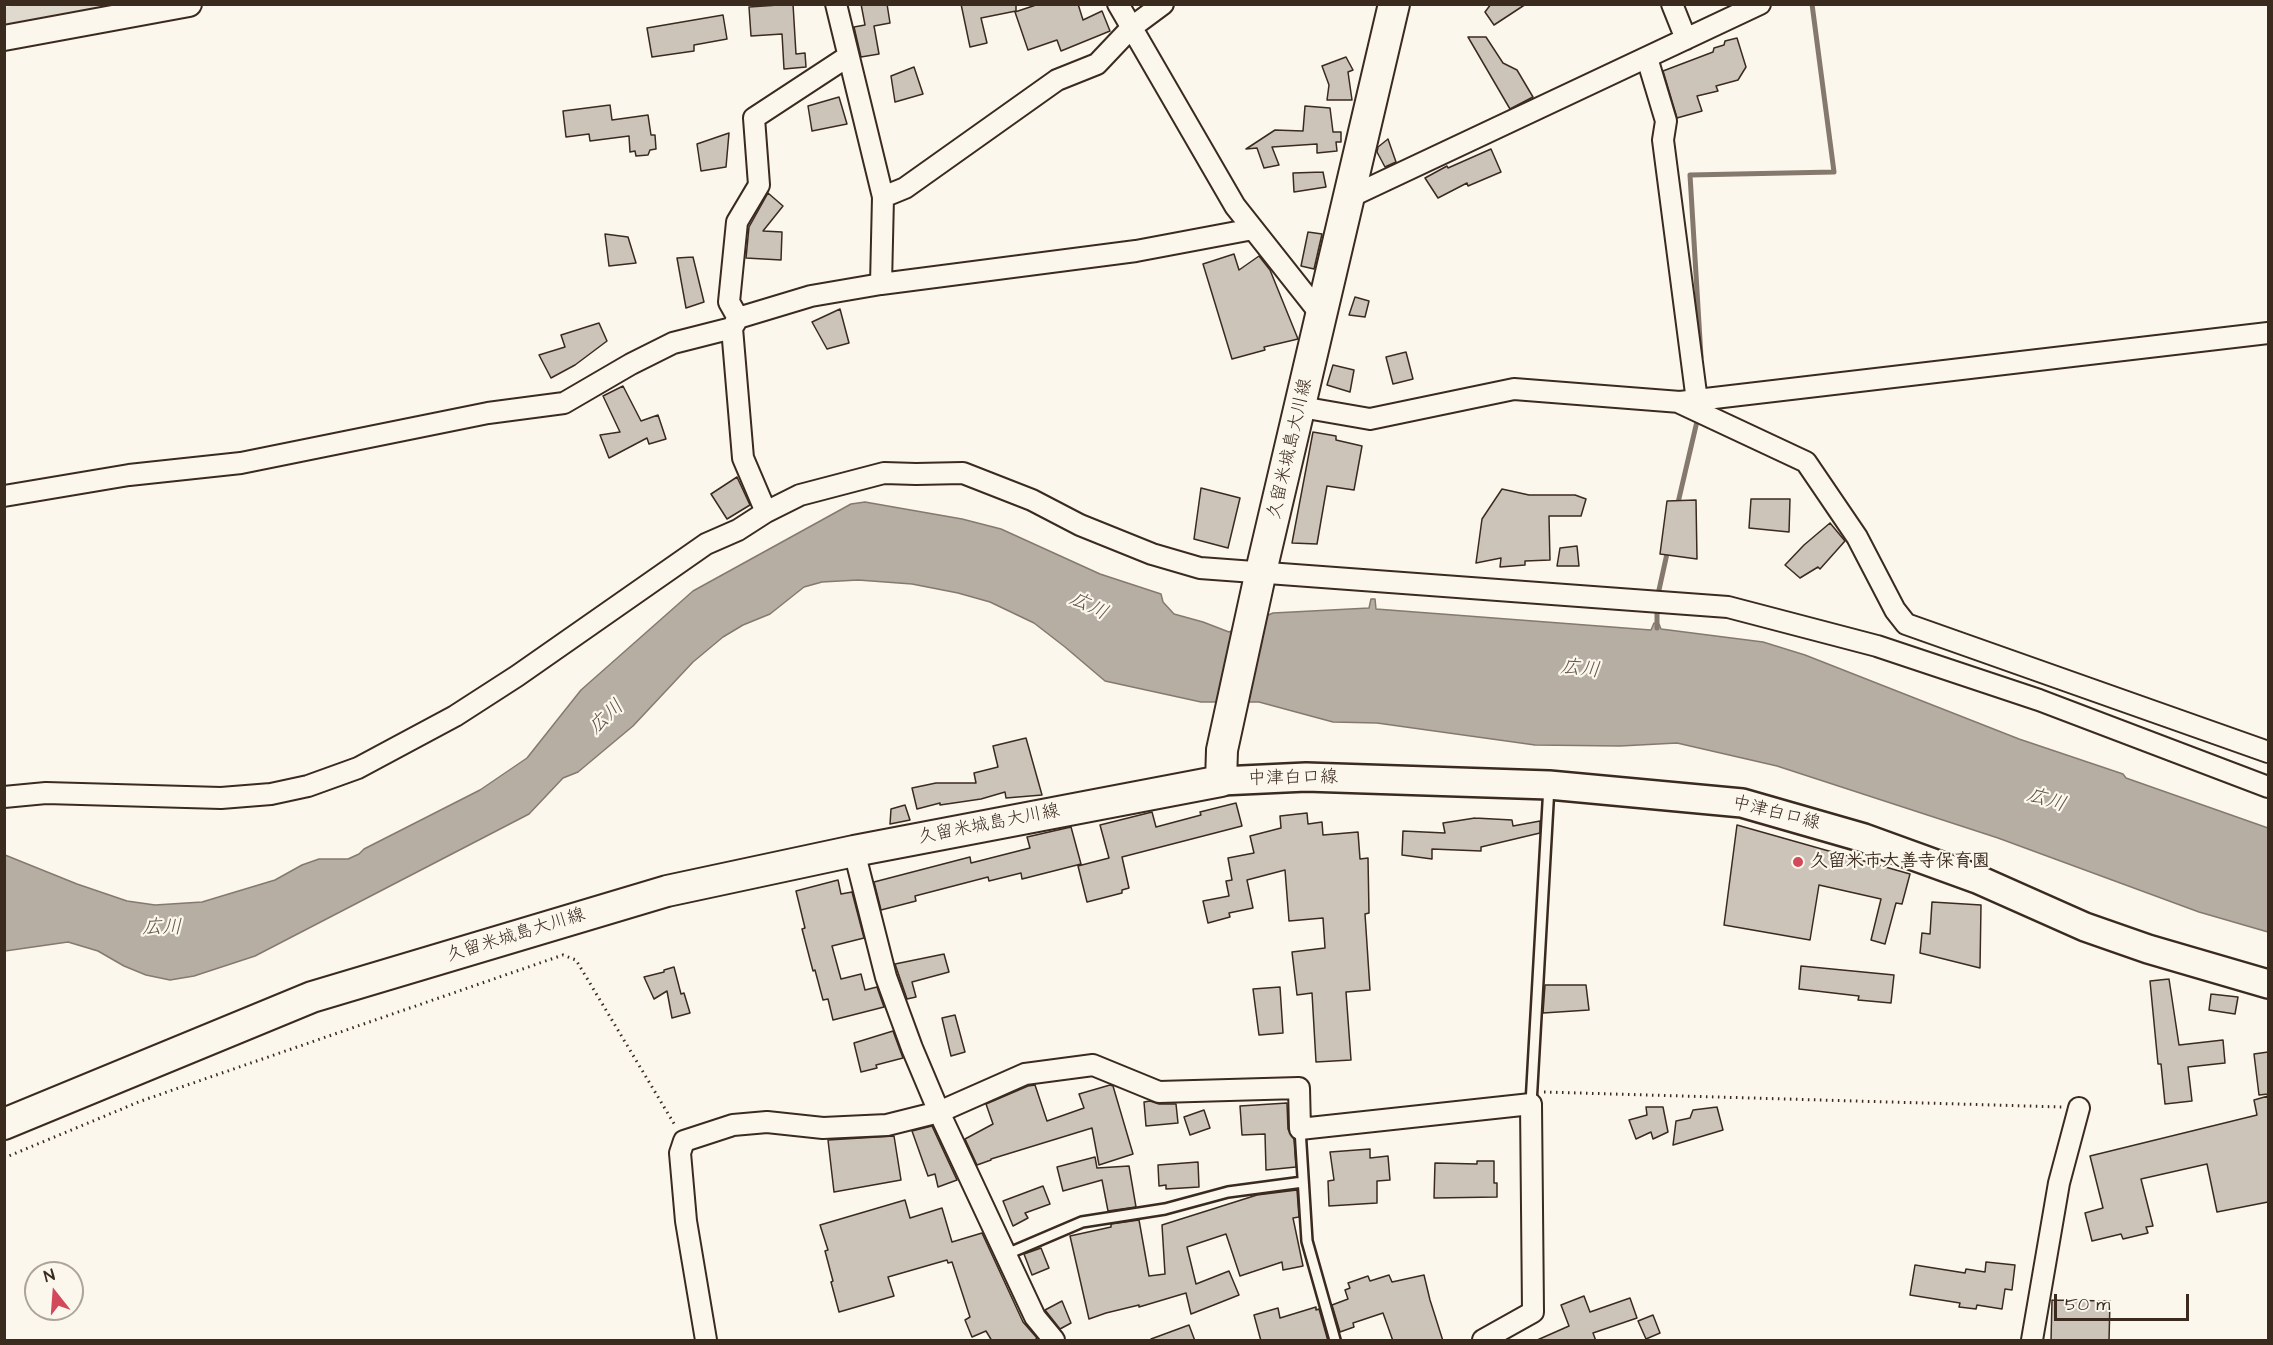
<!DOCTYPE html>
<meta charset="utf-8">
<style>
body{margin:0}
#map{position:relative;width:2273px;height:1345px;overflow:hidden;background:#fbf7ec;font-family:"Architects Daughter",sans-serif}
canvas{display:block}
.frame{position:absolute;inset:0;border:6px solid #3b2a1e;pointer-events:none}
.north{position:absolute;left:24px;top:1261px;width:60px;height:60px;box-sizing:border-box;background:#fbf7ec;border:2px solid #aea59a;border-radius:50%;rotate:343deg;font-size:16px;font-weight:700;line-height:24px;text-align:center;color:#3b2a1e}
.north::after{content:'';display:block;margin:auto;width:21px;height:27px;background:#d1495b;clip-path:polygon(50% 0,100% 100%,50% 72%,0 100%)}
.scale{position:absolute;left:2054px;top:1294px;width:135px;height:27px;box-sizing:border-box;border:3px solid #3b2a1e;border-top:0;padding-left:8px;font-size:18px;line-height:21px;white-space:nowrap;color:#3b2a1e;-webkit-text-stroke:4px #fbf7ec;paint-order:stroke}
</style>
<div id="map">
<canvas width="2273" height="1345"></canvas>
<div class="frame"></div>
<div class="north">N</div>
<div class="scale">50 m</div>
</div>
<script>
const context = document.querySelector('canvas').getContext('2d');
context.lineJoin = 'round';
function fill(path, color) { context.fillStyle = color; context.fill(path, 'evenodd'); }
const toPath = rows => new Path2D(rows.map(r => 'M' + r).join(''));
function trace(path, color, width, dash) { context.strokeStyle = color; context.lineWidth = width; context.lineCap = dash ? 'butt' : 'round'; context.setLineDash(dash || []); context.stroke(path); }
function write(font, color, halo, rows, align = 'center') {
  context.font = font + ' "Architects Daughter","Klee One",sans-serif'; context.lineWidth = 4.5; context.setLineDash([]); context.textBaseline = 'middle'; context.strokeStyle = halo; context.fillStyle = color; for (const [text, x, y, turn = 0] of rows) {
    context.save(); context.translate(x, y); context.rotate((+turn || 0) * Math.PI / 180); context.textAlign = isNaN(turn) ? turn : align; if (halo) context.strokeText(text, 0, 0); context.fillText(text, 0, 0); context.restore();
  }
}
fill(toPath([
 [17,5,17,4,109,5,5,24,5,7]
]), '#dfd9ce');
const water = toPath([
 [865,502,962,519,1001,529,1100,574,1161,594,1163,602,1174,614,1203,622,1229,632,1273,613,1369,608,1371,599,1375,599,1376,609,1651,630,1654,623,1659,624,1661,629,1763,642,1805,655,2019,739,2123,774,2126,778,2268,828,2268,932,2199,912,1998,838,1777,766,1677,743,1620,746,1535,745,1377,723,1333,722,1259,702,1201,702,1105,681,1065,647,1034,623,990,602,958,593,912,584,858,580,822,582,804,587,770,614,743,625,723,637,693,662,633,726,578,772,563,778,529,814,255,956,194,976,170,980,146,975,124,966,98,951,68,942,5,951,5,855,77,884,127,901,155,905,202,902,275,880,302,865,319,859,348,859,359,854,364,849,480,790,527,758,581,690,693,591,851,504,865,502]
]);
fill(water, '#b6aea2');
trace(water, '#85796d', 1.5);
trace(toPath([
 [1701,357,1690,175,1834,172,1812,4],
 [1677,507,1698,417],
 [1657,628,1657,599,1668,549]
]), '#85796d', 5);
const building = toPath([
 [793,4,796,54,805,53,806,67,784,69,782,34,751,36,749,7,793,4],
 [861,4,887,4,890,23,874,26,879,54,861,57,854,27,865,25,861,4],
 [961,4,1016,4,1016,11,981,18,987,43,970,47,961,4],
 [1039,4,1078,4,1083,20,1102,11,1110,31,1061,51,1057,40,1028,50,1015,12,1039,4],
 [1491,4,1526,4,1494,25,1485,12,1491,4],
 [723,15,727,39,694,45,694,51,652,57,647,28,723,15],
 [1468,37,1486,37,1503,63,1517,70,1533,97,1510,109,1468,37],
 [1737,38,1746,67,1738,80,1716,86,1718,91,1697,96,1702,111,1677,118,1663,71,1713,52,1714,48,1724,45,1725,41,1737,38],
 [1346,57,1353,70,1348,72,1352,100,1327,100,1329,85,1322,66,1346,57],
 [914,67,923,94,895,102,891,76,914,67],
 [839,97,847,124,812,131,808,106,839,97],
 [610,105,612,120,648,115,651,135,655,135,656,149,650,150,648,155,636,156,635,151,630,152,629,136,590,141,589,134,566,137,563,111,610,105],
 [1305,106,1330,108,1333,132,1341,132,1341,142,1336,142,1337,151,1317,153,1317,144,1272,147,1279,165,1264,168,1257,148,1246,149,1275,130,1303,131,1305,106],
 [729,133,726,167,701,171,697,144,729,133],
 [1388,139,1396,162,1385,167,1377,152,1378,147,1388,139],
 [1491,149,1501,172,1468,186,1467,183,1438,198,1425,178,1447,166,1448,168,1491,149],
 [1323,172,1326,187,1294,192,1293,173,1323,172],
 [768,193,783,206,763,231,782,232,781,260,746,258,749,227,768,193],
 [1308,232,1322,234,1314,269,1301,266,1308,232],
 [605,234,628,237,636,263,609,266,605,234],
 [1234,254,1239,270,1259,256,1270,270,1298,339,1264,347,1265,350,1232,359,1203,264,1234,254],
 [693,257,704,302,686,308,677,258,693,257],
 [1355,297,1369,301,1365,317,1349,315,1355,297],
 [840,309,849,343,827,349,812,322,840,309],
 [599,323,607,341,575,365,551,378,539,355,565,347,561,335,599,323],
 [1406,352,1413,379,1393,384,1386,357,1406,352],
 [1333,365,1354,370,1350,392,1327,385,1333,365],
 [623,386,641,421,658,415,666,439,649,444,647,438,609,458,600,435,620,432,603,396,623,386],
 [1313,432,1336,436,1336,440,1362,446,1354,490,1327,486,1317,544,1292,543,1313,432],
 [737,477,750,505,727,519,711,494,737,477],
 [1201,488,1240,498,1228,548,1194,539,1201,488],
 [1502,489,1529,495,1575,495,1586,499,1581,516,1549,516,1550,560,1525,561,1525,565,1500,567,1501,558,1476,563,1482,519,1502,489],
 [1751,499,1790,499,1789,532,1749,528,1751,499],
 [1696,500,1697,559,1660,554,1667,501,1696,500],
 [1830,523,1845,541,1820,569,1818,567,1800,578,1785,565,1804,545,1830,523],
 [1577,546,1579,566,1557,566,1560,548,1577,546],
 [1026,738,1042,795,1006,798,1005,792,981,799,940,805,940,803,917,809,912,788,936,783,976,783,974,773,998,767,993,746,1026,738],
 [1236,803,1242,826,1122,857,1129,888,1122,890,1122,893,1087,902,1078,866,1109,858,1100,825,1152,812,1156,827,1201,815,1200,812,1236,803],
 [905,805,910,820,890,824,891,809,905,805],
 [1307,813,1308,824,1322,822,1323,835,1358,832,1360,859,1368,858,1369,913,1365,914,1370,990,1346,992,1351,1060,1316,1062,1312,993,1297,995,1292,952,1325,948,1323,918,1289,921,1285,870,1247,880,1253,908,1229,913,1230,917,1208,923,1203,901,1229,896,1226,881,1232,880,1228,858,1254,853,1250,836,1281,828,1280,816,1307,813],
 [1475,818,1512,820,1513,826,1540,821,1540,833,1481,847,1481,851,1432,849,1432,859,1402,855,1403,831,1445,833,1443,823,1475,818],
 [1737,825,1910,874,1902,904,1896,903,1885,944,1871,940,1881,899,1819,885,1810,940,1724,925,1737,825],
 [1071,827,1081,864,1022,879,1021,873,989,881,988,877,915,896,916,901,881,910,874,882,970,857,971,863,1030,848,1027,837,1071,827],
 [838,880,841,894,852,892,864,938,832,946,841,979,861,974,865,990,877,987,884,1007,833,1020,828,999,823,1000,815,970,813,971,802,929,805,928,796,891,838,880],
 [1932,902,1981,905,1980,968,1920,953,1922,933,1930,934,1932,902],
 [944,954,949,972,912,982,916,997,907,999,895,964,944,954],
 [1801,966,1894,975,1891,1003,1858,1000,1859,996,1799,989,1801,966],
 [674,967,681,994,684,993,690,1013,672,1018,667,991,654,999,644,977,664,972,664,970,674,967],
 [2169,979,2179,1045,2223,1040,2225,1063,2188,1067,2192,1101,2165,1104,2161,1064,2158,1064,2150,981,2169,979],
 [1545,985,1586,985,1589,1010,1543,1013,1545,985],
 [1280,987,1283,1033,1259,1035,1253,989,1280,987],
 [2211,994,2238,997,2235,1014,2209,1010,2211,994],
 [955,1015,965,1052,951,1056,942,1018,955,1015],
 [893,1031,903,1058,876,1065,877,1068,861,1072,854,1043,893,1031],
 [2268,1052,2268,1094,2259,1095,2254,1054,2268,1052],
 [1035,1085,1047,1121,1084,1108,1079,1094,1110,1085,1113,1086,1133,1154,1099,1165,1092,1128,991,1159,991,1160,977,1165,965,1139,993,1124,986,1104,1028,1086,1035,1085],
 [2268,1096,2268,1202,2217,1212,2207,1164,2141,1179,2153,1226,2146,1227,2148,1233,2123,1239,2121,1234,2092,1241,2085,1213,2103,1208,2090,1156,2257,1115,2254,1100,2268,1096],
 [1150,1101,1159,1104,1176,1104,1178,1123,1146,1126,1144,1102,1150,1101],
 [1287,1103,1288,1129,1294,1139,1296,1167,1266,1170,1265,1134,1242,1135,1240,1106,1287,1103],
 [1646,1107,1663,1107,1668,1132,1653,1139,1651,1132,1636,1139,1629,1120,1647,1115,1646,1107],
 [1717,1107,1723,1130,1673,1145,1676,1121,1690,1118,1693,1110,1717,1107],
 [1204,1110,1210,1128,1190,1135,1184,1117,1204,1110],
 [932,1126,957,1180,938,1187,935,1174,928,1176,912,1131,932,1126],
 [894,1136,901,1180,834,1192,828,1140,894,1136],
 [1370,1149,1370,1158,1388,1156,1390,1180,1377,1181,1377,1203,1329,1206,1328,1181,1334,1180,1330,1152,1370,1149],
 [1095,1157,1097,1168,1129,1166,1136,1207,1108,1211,1102,1180,1063,1191,1057,1167,1095,1157],
 [1477,1161,1494,1161,1494,1183,1497,1183,1497,1197,1434,1198,1435,1163,1477,1164,1477,1161],
 [1198,1162,1199,1187,1166,1189,1166,1185,1159,1186,1158,1165,1198,1162],
 [1043,1186,1050,1204,1025,1213,1028,1218,1013,1226,1003,1201,1043,1186],
 [1297,1190,1299,1217,1293,1218,1303,1266,1283,1270,1282,1262,1240,1276,1226,1234,1187,1247,1196,1284,1229,1271,1239,1295,1191,1314,1186,1293,1139,1307,1139,1305,1106,1313,1089,1319,1070,1236,1111,1227,1111,1224,1139,1220,1149,1276,1165,1274,1162,1225,1257,1195,1297,1190],
 [905,1200,910,1218,942,1208,952,1242,982,1233,1023,1322,1037,1338,1034,1341,992,1341,986,1331,972,1337,965,1320,970,1317,952,1262,948,1263,947,1260,888,1277,894,1296,839,1312,831,1282,833,1281,825,1251,828,1250,820,1225,905,1200],
 [1041,1248,1049,1268,1032,1275,1024,1254,1041,1248],
 [1986,1262,2015,1265,2012,1290,2005,1289,2002,1309,1977,1305,1976,1309,1959,1307,1960,1303,1910,1295,1915,1265,1965,1273,1966,1269,1985,1272,1986,1262],
 [1389,1275,1392,1282,1424,1275,1430,1300,1443,1341,1393,1341,1383,1313,1353,1323,1354,1327,1340,1332,1332,1305,1348,1299,1345,1290,1350,1288,1348,1283,1368,1276,1370,1281,1389,1275],
 [1584,1296,1590,1312,1630,1298,1637,1318,1593,1333,1596,1341,1535,1341,1569,1326,1561,1305,1584,1296],
 [2052,1300,2110,1301,2109,1341,2051,1341,2052,1300],
 [1062,1301,1071,1323,1060,1329,1045,1310,1062,1301],
 [1316,1307,1316,1310,1319,1309,1328,1341,1261,1341,1254,1315,1278,1308,1280,1318,1316,1307],
 [1653,1315,1660,1333,1646,1339,1638,1321,1653,1315],
 [1189,1325,1195,1341,1151,1341,1151,1339,1189,1325]
]);
fill(building, '#ccc4b9');
trace(building, '#3b2a1e', 1.5);
const service = toPath([
 [1531,1104,1549,786],
 [1300,1129,1307,1241,1335,1340],
 [1007,1254,1082,1222,1165,1209,1228,1192,1303,1182]
]);
const minor = toPath([
 [836,4,883,197],
 [1118,4,1235,206,1322,316],
 [1672,4,1686,39],
 [1647,58,1666,121,1663,140,1697,401],
 [1350,197,1760,4],
 [881,284,1136,251,1253,229],
 [738,318,729,302,737,222,759,185,754,118,847,57],
 [1680,403,1806,462,1857,537,1895,610,1906,624,2268,752],
 [1301,407,1370,419,1514,389,1680,402,2268,333],
 [4,496,129,475,241,463,488,413,564,403,631,364,673,343,732,328],
 [766,512,743,458,732,328,738,318,811,296,881,284,883,197,905,188,1057,80,1097,64,1132,27,1163,4],
 [4,797,46,793,221,798,271,794,308,786,358,768,455,716,517,676,706,544,738,530,766,512,800,495,884,473,916,474,963,473,1032,500,1080,525,1152,554,1200,568,1728,607,1877,646,2039,700,2268,787],
 [854,851,886,977,912,1048,939,1112,1035,1317,1054,1340],
 [706,1340,686,1221,680,1153,684,1141,733,1125,767,1122,823,1128,887,1125,939,1112,1025,1074,1093,1065,1159,1092,1299,1088,1300,1129,1531,1104,1533,1312,1483,1340],
 [2032,1340,2059,1183,2079,1108]
]);
const tertiary = toPath([
 [4,38,189,4]
]);
const secondary = toPath([
 [1221,781,1306,777,1549,785,1742,803,1864,838,1977,879,2085,927,2148,949,2268,984]
]);
const primary = toPath([
 [4,1124,312,997,667,891,854,851,1221,781,1222,750,1259,580,1394,4]
]);
trace(service, '#3b2a1e', 14);
trace(minor, '#3b2a1e', 24);
trace(tertiary, '#3b2a1e', 28);
trace(secondary, '#3b2a1e', 32);
trace(primary, '#3b2a1e', 34);
trace(toPath([
 [1544,1092,2062,1107],
 [4,1158,141,1101,563,955,576,960,676,1127]
]), '#3b2a1e', 3, [1.5, 4.5]);
trace(service, '#fbf7ec', 9);
trace(minor, '#fbf7ec', 20);
trace(tertiary, '#fbf7ec', 24);
trace(secondary, '#fbf7ec', 27);
trace(primary, '#fbf7ec', 30);
for (const [x, y, r, color] of [
 [1798,862,6,"#d1495b"]
]) { const dot = new Path2D(); dot.arc(x, y, r, 0, 2 * Math.PI); context.fillStyle = color; context.fill(dot); trace(dot, '#fbf7ec', 2); }
write('18px', '#3b2a1e', '#fbf7ec', [
 ["久留米城島大川線",1291,449,-77],
 ["中津白口線",1293,779,-1],
 ["中津白口線",1776,814,14],
 ["久留米城島大川線",989,825,-11],
 ["久留米城島大川線",516,936,-17]
]);
write('bold 18px', '#3b2a1e', '#fbf7ec', [
 ["久留米市大善寺保育園",1810,862]
], 'left');
write('italic 20px', '#605246', '#fbf7ec', [
 ["広川",1088,607,26],
 ["広川",1580,670,6],
 ["広川",607,718,-43],
 ["広川",2046,801,17],
 ["広川",162,929]
]);
</script>
